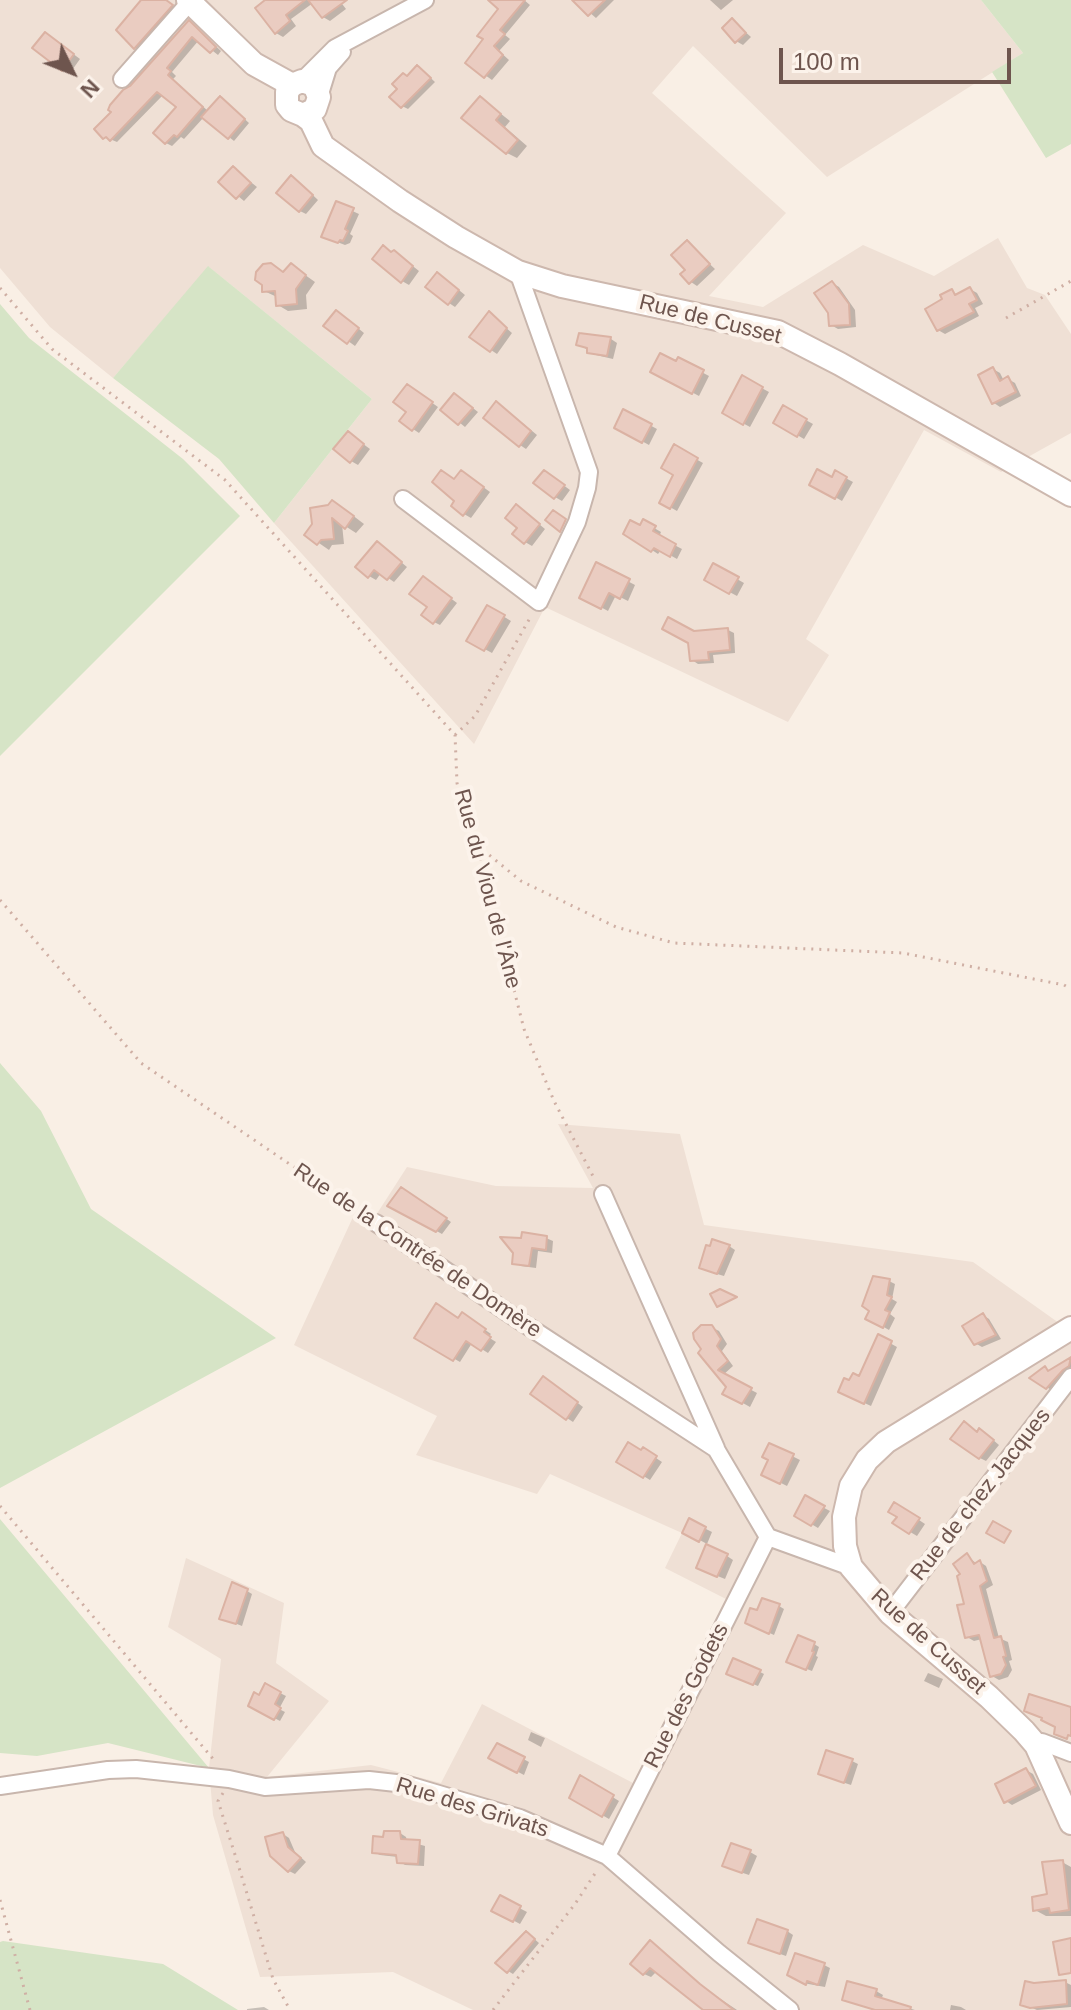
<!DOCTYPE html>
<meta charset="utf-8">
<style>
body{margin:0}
#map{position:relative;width:1071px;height:2010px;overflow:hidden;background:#f9efe5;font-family:Helvetica,sans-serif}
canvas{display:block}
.north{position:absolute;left:32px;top:32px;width:80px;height:80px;-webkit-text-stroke:6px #fcf3eb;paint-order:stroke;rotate:133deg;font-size:22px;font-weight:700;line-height:32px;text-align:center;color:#6e554e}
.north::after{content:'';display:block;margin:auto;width:28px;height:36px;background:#6e554e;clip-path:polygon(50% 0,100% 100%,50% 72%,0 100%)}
.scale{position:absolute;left:779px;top:48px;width:232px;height:36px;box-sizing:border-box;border:4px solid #6e554e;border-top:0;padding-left:10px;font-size:24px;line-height:28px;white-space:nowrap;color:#6e554e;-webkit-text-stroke:6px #fcf3eb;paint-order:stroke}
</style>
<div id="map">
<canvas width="1071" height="2010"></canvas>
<div class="north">N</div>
<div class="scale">100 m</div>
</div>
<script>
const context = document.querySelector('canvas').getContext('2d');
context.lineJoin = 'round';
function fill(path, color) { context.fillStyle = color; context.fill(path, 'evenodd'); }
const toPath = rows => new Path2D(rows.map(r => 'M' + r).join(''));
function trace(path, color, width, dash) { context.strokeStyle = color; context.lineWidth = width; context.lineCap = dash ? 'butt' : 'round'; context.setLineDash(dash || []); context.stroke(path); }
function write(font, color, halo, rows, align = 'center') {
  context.font = font + ' Helvetica,sans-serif'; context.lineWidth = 8; context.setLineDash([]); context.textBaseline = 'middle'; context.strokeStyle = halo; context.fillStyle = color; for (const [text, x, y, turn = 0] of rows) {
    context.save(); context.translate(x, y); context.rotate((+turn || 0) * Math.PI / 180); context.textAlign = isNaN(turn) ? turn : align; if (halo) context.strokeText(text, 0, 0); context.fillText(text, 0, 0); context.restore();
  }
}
fill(toPath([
 [0,0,981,0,1023,53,827,177,693,46,652,93,786,213,709,296,763,307,863,245,934,276,998,238,1027,288,1045,295,1071,334,1071,433,1001,472,924,430,806,639,829,655,788,722,545,607,474,744,274,523,372,399,209,267,113,378,50,327,0,268],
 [558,1124,680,1134,704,1225,973,1262,1059,1323,1071,1316,1071,2010,473,2010,393,1972,260,1977,213,1815,209,1768,221,1659,168,1627,186,1558,284,1603,276,1663,329,1701,267,1777,371,1765,441,1783,482,1704,633,1783,726,1599,665,1568,682,1533,550,1474,537,1494,416,1455,437,1416,294,1345,353,1217,369,1226,407,1167,496,1186,593,1188]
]), '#efe0d5');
fill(toPath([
 [981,0,1071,0,1071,144,1046,158,992,72,1023,53],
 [208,266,372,399,274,523,219,459,113,378],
 [0,304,29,338,183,459,240,516,0,756],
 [0,1063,41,1111,91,1209,276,1338,0,1488],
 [0,1519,209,1768,108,1743,37,1756,0,1753],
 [3,1941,163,1964,238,2010,0,2010,0,1942]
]), '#d6e4c6');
fill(toPath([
 [143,0,165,0,178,10,142,51,135,47],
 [268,0,339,0,346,9,330,21,323,17,313,3,291,19,296,26,283,37,276,33],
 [495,0,524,0,530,5,505,35,510,39,499,51,509,60,492,80,468,63,486,39,501,8],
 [575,0,614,0,596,18],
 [710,0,733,0,721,10],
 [733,21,751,37,743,45,736,41],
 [195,26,221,51,218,55,199,40,172,72,176,76,173,79,209,112,226,102,249,123,234,141,204,117,184,139,181,137,172,146,166,143,179,107,164,94,117,142,105,137],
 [52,38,80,59,70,73,35,48],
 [423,71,435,82,408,109,402,106,408,78],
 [481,98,510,121,505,127,527,146,517,158,507,153],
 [233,168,257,187,244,201,221,182],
 [298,181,318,200,306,214,300,211],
 [337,204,359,214,350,234,353,236,350,243,345,245,324,237],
 [687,243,715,269,697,286,691,282,688,270],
 [395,252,419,271,409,285,402,281,393,254],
 [291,265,315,282,306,295,307,309,288,311,278,305,277,297,264,291],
 [444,278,465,295,455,307,449,303],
 [832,283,839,287,855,310,856,327,838,329,831,325],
 [970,289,977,293,983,304,975,308,979,316,945,334,938,330,945,300,952,292,958,295],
 [490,314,512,333,497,354,491,350],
 [343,316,364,333,355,346,326,325],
 [580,335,611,339,617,343,613,359,596,355,578,344],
 [679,360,709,376,699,396,652,371,677,364],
 [993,369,1000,373,1004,381,1008,379,1015,383,1021,396,1000,407,994,403],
 [743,378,769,392,750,427,724,413],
 [414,390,438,407,419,433,413,429,409,411],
 [460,398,478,412,465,427,443,409],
 [503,407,537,435,526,449,520,445],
 [784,408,813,424,804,439,775,422],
 [624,411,657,429,649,445,616,427],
 [355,438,370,449,358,465,351,461],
 [674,447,703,463,677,511,661,502,676,474],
 [836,473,853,482,842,501,812,484,832,480],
 [468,476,490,492,471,518,464,514,457,501,455,481],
 [551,476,570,490,562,501,555,497],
 [343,508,364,524,356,533,342,524,344,544,332,545,329,550,306,534],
 [522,510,545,529,532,546,525,542,520,528],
 [644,522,661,532,659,537,682,549,677,559,661,550,658,554,626,533,641,527],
 [384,548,407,567,394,582,381,573,376,580,369,576],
 [597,565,635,585,628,601,616,595,608,611,582,597],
 [714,566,744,583,737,596,707,580],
 [429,582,457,603,440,625,434,622,430,606],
 [488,607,511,621,492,653,468,640],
 [728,630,734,633,735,653,713,655,714,663,698,664,692,660,693,633],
 [390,1205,427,1205,451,1222,442,1234],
 [546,1238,553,1241,552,1253,538,1251,536,1268,521,1266,514,1263,516,1252],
 [729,1246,735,1250,724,1276,707,1271],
 [889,1281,895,1284,892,1299,897,1302,890,1314,895,1318,889,1330,868,1318],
 [983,1315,989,1319,1001,1339,982,1347,975,1343],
 [468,1318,491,1334,488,1337,496,1342,488,1353,472,1343,460,1362,416,1337],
 [711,1327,719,1331,727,1344,722,1351,733,1366,723,1375,757,1393,750,1407,725,1393,728,1386,700,1353],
 [879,1337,897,1347,871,1406,847,1395,850,1383,860,1379],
 [1071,1360,1071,1372,1053,1391,1032,1378,1045,1368,1051,1372],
 [550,1382,583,1407,573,1422,567,1418],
 [978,1433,986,1434,999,1445,986,1461,980,1458],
 [770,1445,800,1460,787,1486,763,1474,770,1460],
 [644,1450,662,1462,650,1480,619,1461],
 [805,1498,830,1511,818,1528,796,1515],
 [895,1504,925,1524,917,1536,895,1523,900,1517],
 [690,1521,712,1532,707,1544,685,1532],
 [727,1556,733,1560,725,1579,705,1571],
 [967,1556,977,1564,980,1562,986,1566,993,1585,986,1589,999,1638,1008,1642,1012,1660,1009,1661,1012,1670,1008,1677,999,1680,992,1676,982,1639,974,1641,967,1637,962,1574],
 [247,1591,252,1594,242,1626,222,1618],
 [779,1606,784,1609,774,1635,752,1625,758,1613],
 [814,1644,819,1647,816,1656,818,1657,812,1671,794,1664],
 [760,1672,764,1674,758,1686,733,1676],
 [928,1673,943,1679,939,1688,924,1681],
 [266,1686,286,1696,279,1709,285,1712,280,1721,250,1705,260,1698],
 [531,1732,545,1738,541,1747,528,1740],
 [497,1745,529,1762,524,1775,491,1758],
 [852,1761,858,1764,851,1785,827,1777],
 [1026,1770,1033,1774,1041,1790,1012,1805,1006,1801],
 [581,1778,619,1801,609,1819,571,1797],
 [400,1833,406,1837,407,1841,425,1846,424,1866,405,1865,399,1861,398,1857,380,1855,374,1852,385,1839],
 [283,1834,289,1838,295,1852,306,1862,295,1874,289,1871],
 [750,1852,757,1856,749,1875,731,1869],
 [1062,1862,1071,1867,1071,1916,1046,1916,1035,1910,1049,1896],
 [500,1898,527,1912,520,1924,494,1910],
 [787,1931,793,1935,786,1956,757,1946],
 [532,1937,539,1943,513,1974,508,1971],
 [651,1943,707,1990,737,2010,706,2010,657,1971,651,1977,644,1974],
 [824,1965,830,1968,825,1987,803,1983],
 [1065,1982,1071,1985,1071,2007,1037,2010,1023,2004,1034,1985],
 [876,1991,883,1995,881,2000,915,2010,874,2010,844,2000],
 [951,2005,961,2007,966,2010,950,2010],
 [264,2007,269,2010,247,2010,247,2009]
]), '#0003');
const building = toPath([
 [141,0,166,0,173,5,134,49,116,30,141,0],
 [265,0,305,0,286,15,290,21,275,34,255,8,265,0],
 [308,0,347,0,322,18,308,0],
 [488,0,525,0,500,30,505,34,494,46,503,55,484,78,465,63,483,39,477,36,498,9,488,0],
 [572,0,605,0,588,16,572,0],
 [732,18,746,33,735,43,722,28,732,18],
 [189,20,216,47,210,53,192,37,167,68,171,71,168,75,203,107,177,137,174,135,165,144,153,133,176,107,157,92,110,141,106,137,103,139,94,129,111,112,108,110,110,105,123,90,130,86,189,20],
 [45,32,74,54,62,71,32,48,45,32],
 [417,65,431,78,401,108,389,97,397,89,392,84,403,73,407,76,417,65],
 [220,96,245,119,228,139,201,117,220,96],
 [480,96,501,114,496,120,518,140,506,154,461,118,480,96],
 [233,166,251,183,236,199,218,182,233,166],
 [291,175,313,195,299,212,276,193,291,175],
 [336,201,354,208,345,229,348,231,343,241,340,240,338,243,321,237,336,201],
 [687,240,710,264,689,284,680,274,685,270,671,255,687,240],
 [383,245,391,252,394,250,413,266,401,283,372,259,383,245],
 [271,263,283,272,291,263,306,275,296,289,297,304,276,306,275,291,262,292,262,285,255,280,256,272,263,264,271,263],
 [437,272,459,290,448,305,425,287,437,272],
 [832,281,849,304,850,325,829,326,828,313,814,293,832,281],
 [970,287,977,300,969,304,974,312,937,331,925,309,942,299,940,295,952,289,955,295,970,287],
 [336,310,359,328,347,344,323,326,336,310],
 [489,311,507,328,490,352,469,337,489,311],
 [579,333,611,337,607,356,587,353,587,348,576,345,579,333],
 [660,353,676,361,678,357,704,370,692,394,650,372,660,353],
 [993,367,1000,381,1008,376,1016,392,992,404,978,375,993,367],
 [742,375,763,387,743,425,722,413,742,375],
 [407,384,433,402,412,431,399,421,406,412,393,402,407,384],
 [454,393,473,408,458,425,440,410,454,393],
 [496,401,531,431,519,447,483,418,496,401],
 [783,405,807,419,797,437,773,423,783,405],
 [623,409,652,424,642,443,614,428,623,409],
 [348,431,364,444,350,463,333,449,348,431],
 [674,444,698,458,670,509,659,503,673,475,661,468,674,444],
 [817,469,832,477,835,470,847,477,835,499,809,485,817,469],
 [441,470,454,479,461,470,484,487,463,516,451,506,454,501,432,482,441,470],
 [544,470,565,485,554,499,533,483,544,470],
 [332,500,354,516,345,529,332,518,334,539,321,540,317,545,304,535,312,524,310,508,328,505,332,500],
 [516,504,540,524,524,544,512,534,517,528,505,518,516,504],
 [553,510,566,519,560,532,545,520,553,510],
 [643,519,656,526,653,531,676,544,670,557,654,548,651,552,623,534,630,520,640,525,643,519],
 [377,541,402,562,387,580,374,570,368,578,355,567,377,541],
 [596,562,630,579,620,599,609,593,601,609,579,598,596,562],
 [713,563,739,577,729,594,704,580,713,563],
 [423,576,452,598,433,624,421,615,427,607,409,594,423,576],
 [487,605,505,615,484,651,466,641,487,605],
 [668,617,694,631,728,628,730,650,708,652,709,660,690,661,688,643,662,629,668,617],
 [401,1187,447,1218,436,1232,387,1206,401,1187],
 [522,1232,547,1236,546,1250,532,1248,529,1266,512,1264,513,1253,500,1237,521,1238,522,1232],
 [712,1239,730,1245,717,1274,699,1268,706,1245,710,1246,712,1239],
 [873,1276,890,1279,887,1295,892,1297,885,1310,890,1312,883,1328,865,1319,869,1311,862,1306,873,1276],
 [720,1289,737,1297,717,1307,710,1294,720,1289],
 [436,1303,458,1318,462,1312,486,1329,484,1332,491,1337,481,1351,466,1341,453,1361,414,1338,436,1303],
 [983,1313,996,1335,974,1345,962,1326,983,1313],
 [701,1325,712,1325,721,1339,717,1346,728,1361,718,1370,752,1388,742,1404,722,1394,726,1387,698,1353,701,1349,694,1339,693,1333,701,1325],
 [878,1334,892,1341,864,1404,838,1392,844,1378,849,1380,853,1373,859,1376,878,1334],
 [1071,1357,1069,1366,1063,1370,1046,1389,1029,1378,1045,1366,1048,1371,1071,1357],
 [543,1376,578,1402,566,1420,530,1394,543,1376],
 [964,1421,977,1432,979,1428,994,1440,979,1459,950,1439,964,1421],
 [628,1442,641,1450,643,1447,657,1456,643,1478,616,1462,628,1442],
 [769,1443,794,1454,780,1484,761,1475,768,1460,762,1457,769,1443],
 [805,1495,825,1506,811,1526,794,1516,805,1495],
 [894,1502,920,1518,909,1534,892,1523,897,1517,888,1512,894,1502],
 [689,1518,706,1527,699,1542,682,1533,689,1518],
 [993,1521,1011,1531,1004,1543,986,1533,993,1521],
 [706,1544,728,1554,717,1577,696,1568,706,1544],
 [967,1553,974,1564,980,1560,987,1581,980,1586,994,1638,1001,1636,1006,1656,1003,1657,1006,1665,1001,1674,990,1677,979,1635,965,1638,957,1605,964,1604,957,1576,960,1574,953,1564,967,1553],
 [232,1582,248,1589,236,1624,219,1619,232,1582],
 [762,1598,780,1604,769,1634,745,1623,750,1608,757,1610,762,1598],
 [798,1635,815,1642,812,1651,814,1652,806,1670,786,1662,798,1635],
 [733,1658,761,1670,753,1685,726,1674,733,1658],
 [265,1683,281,1692,275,1704,281,1708,274,1720,248,1706,254,1692,259,1695,265,1683],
 [1029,1694,1071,1707,1071,1736,1068,1735,1067,1739,1054,1734,1055,1727,1041,1720,1042,1718,1024,1711,1029,1694],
 [497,1743,525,1757,517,1773,488,1758,497,1743],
 [826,1750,853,1759,844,1783,818,1774,826,1750],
 [1026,1768,1036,1786,1004,1803,995,1784,1026,1768],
 [580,1775,614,1795,602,1817,569,1798,580,1775],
 [384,1831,400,1831,401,1839,420,1840,418,1864,397,1863,396,1855,372,1853,373,1836,383,1837,384,1831],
 [283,1832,288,1847,301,1858,288,1872,270,1856,265,1837,283,1832],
 [731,1843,751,1850,742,1873,722,1866,731,1843],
 [1063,1860,1069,1910,1050,1913,1049,1908,1033,1911,1032,1897,1047,1894,1042,1862,1063,1860],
 [500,1895,521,1906,513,1922,491,1911,500,1895],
 [757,1919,788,1930,780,1954,748,1943,757,1919],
 [526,1931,535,1939,507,1973,495,1963,526,1931],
 [1071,1938,1071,1973,1059,1975,1053,1942,1071,1938],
 [650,1940,700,1984,734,2010,703,2010,650,1968,643,1975,630,1964,650,1940],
 [795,1953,825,1963,818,1985,807,1981,806,1985,787,1975,795,1953],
 [1066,1980,1067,2004,1030,2008,1020,2005,1025,1981,1034,1983,1066,1980],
 [847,1981,877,1989,875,1996,911,2007,910,2010,875,2010,842,2000,847,1981]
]);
fill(building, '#eaccc1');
trace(building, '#dbb2a3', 2);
const street = toPath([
 [122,79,190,2],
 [302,81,335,48,425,0],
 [319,97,328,68,342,52],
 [403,499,539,602,577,522,587,488,589,472,518,272],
 [603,1194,716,1448],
 [376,1223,517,1319,716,1449,768,1537,851,1567],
 [890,1613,1071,1377],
 [1036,1745,1042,1742,1071,1753],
 [0,1786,108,1770,136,1769,229,1779,265,1787,369,1780,405,1784,520,1818,607,1856,719,1953,790,2010],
 [607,1856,768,1537]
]);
const secondary = toPath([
 [188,0,254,64,292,85],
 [303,115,315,109,319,97,314,85,302,81,292,85,287,92,287,105,291,110,303,115,311,121,323,146,400,201,456,237,518,272,562,286,778,332,840,364,1071,495],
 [1071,1328,886,1442,867,1460,851,1486,844,1517,845,1546,851,1567,890,1613,989,1697,1024,1731,1036,1745,1071,1823]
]);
trace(street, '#c8b6ad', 20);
trace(secondary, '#cdb8ae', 26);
trace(toPath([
 [0,288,52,349,225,480,455,735,457,783,464,817,477,845,524,1029,554,1101,595,1180],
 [1006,318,1071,281],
 [455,735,475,716,531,616],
 [477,845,521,881,616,927,674,943,903,953,1064,985,1071,989],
 [0,900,141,1063,363,1214],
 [0,1506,214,1760],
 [223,1793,218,1801,237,1861,273,1979,290,2010],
 [0,1900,30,2010],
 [493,2010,575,1904,598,1869]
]), '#cfafa4', 3, [2, 6]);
trace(street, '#fff', 16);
trace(secondary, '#fff', 22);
write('22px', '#6e554e', '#fcf3eb', [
 ["Rue de Cusset",710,320,14],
 ["Rue du Viou de l'Âne",487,889,75],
 ["Rue de la Contrée de Domère",417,1251,34],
 ["Rue de chez Jacques",981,1495,-52],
 ["Rue de Cusset",928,1642,42],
 ["Rue des Godets",687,1696,-63],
 ["Rue des Grivats",472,1808,17]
]);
</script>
